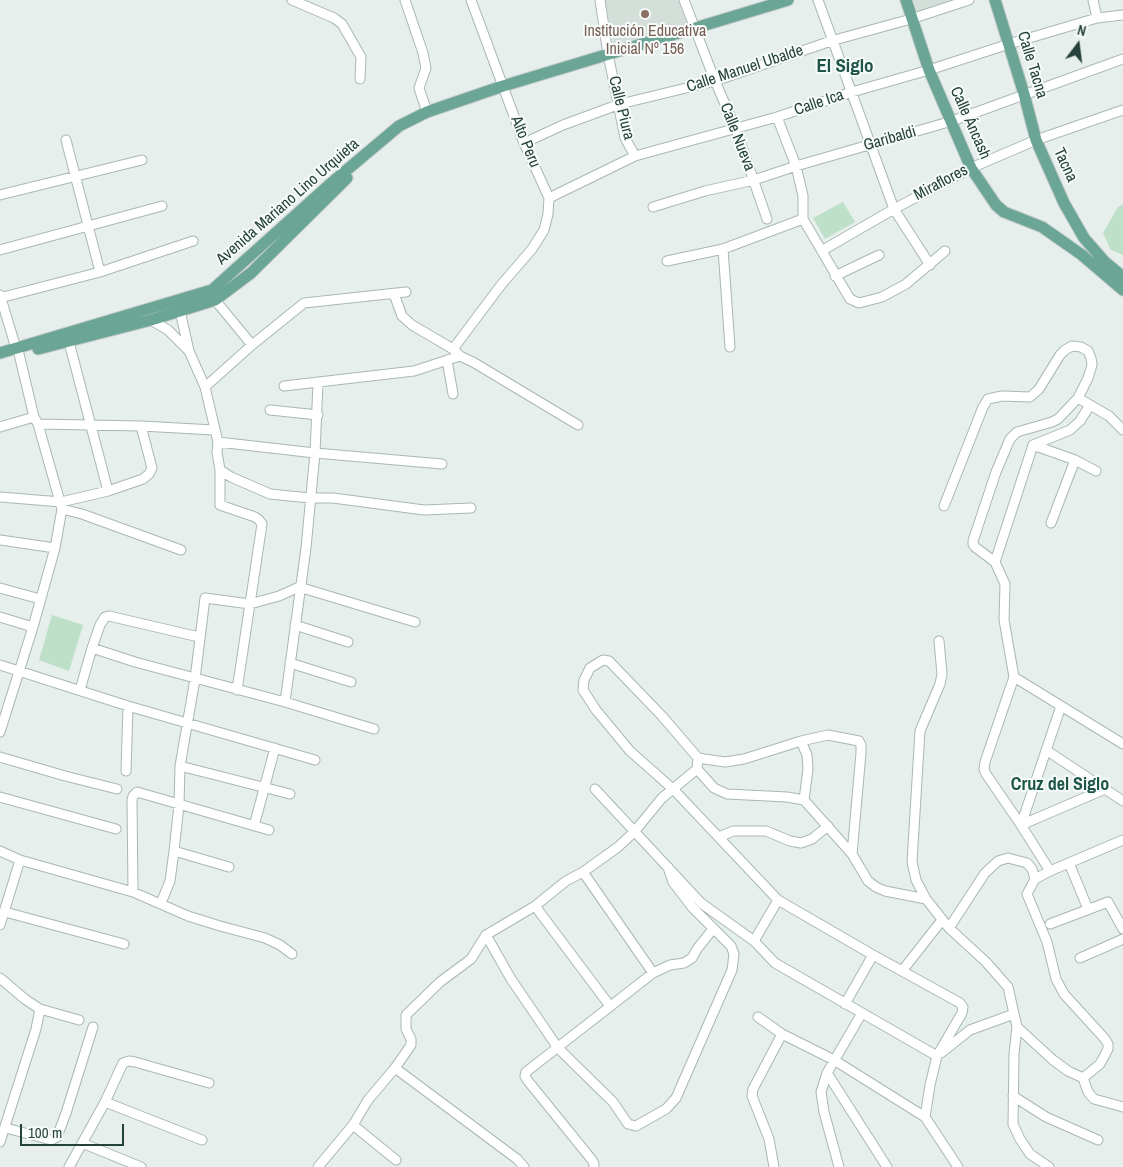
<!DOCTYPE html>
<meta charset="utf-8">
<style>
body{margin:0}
#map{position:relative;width:1123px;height:1167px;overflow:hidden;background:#e6efeb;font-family:"Archivo Narrow",sans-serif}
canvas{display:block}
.north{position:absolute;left:1053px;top:20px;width:50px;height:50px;-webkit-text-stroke:4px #f7fbf9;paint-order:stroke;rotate:15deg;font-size:14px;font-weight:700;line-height:20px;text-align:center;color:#24423a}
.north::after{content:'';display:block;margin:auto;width:18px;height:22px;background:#24423a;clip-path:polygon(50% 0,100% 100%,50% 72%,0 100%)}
.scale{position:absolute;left:20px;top:1124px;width:104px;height:22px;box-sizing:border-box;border:2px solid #24423a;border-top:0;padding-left:6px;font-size:15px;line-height:18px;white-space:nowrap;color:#24423a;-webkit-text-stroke:4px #f7fbf9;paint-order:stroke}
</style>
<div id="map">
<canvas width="1123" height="1167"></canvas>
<div class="north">N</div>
<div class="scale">100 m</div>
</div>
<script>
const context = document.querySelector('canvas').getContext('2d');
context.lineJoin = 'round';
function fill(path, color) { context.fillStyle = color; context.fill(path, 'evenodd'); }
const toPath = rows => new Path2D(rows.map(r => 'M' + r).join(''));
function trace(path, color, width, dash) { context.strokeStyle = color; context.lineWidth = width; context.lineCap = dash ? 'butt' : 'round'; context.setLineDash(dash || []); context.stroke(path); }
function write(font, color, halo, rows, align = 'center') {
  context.font = font + ' "Archivo Narrow",sans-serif'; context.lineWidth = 4; context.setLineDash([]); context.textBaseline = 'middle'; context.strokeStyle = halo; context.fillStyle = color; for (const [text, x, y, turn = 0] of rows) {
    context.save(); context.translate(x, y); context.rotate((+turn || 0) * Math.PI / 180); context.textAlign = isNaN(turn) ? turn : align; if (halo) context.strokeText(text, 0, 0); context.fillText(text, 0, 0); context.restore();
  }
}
fill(toPath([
 [605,0,678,0,688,27,615,51],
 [913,0,959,0,917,13]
]), '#d4dfda');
fill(toPath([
 [843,202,855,222,825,239,813,218],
 [1123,204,1123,255,1111,250,1103,233,1118,207],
 [52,615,83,625,69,671,39,660]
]), '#bfe0c8');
const minor = toPath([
 [292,0,334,18,342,24,361,57,360,79],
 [405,0,423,53,426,68,419,88,427,112],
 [600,0,608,54,625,138,635,156],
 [684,0,715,81,735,127,767,219],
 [818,0,894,209,930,265],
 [1093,0,1097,18],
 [777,117,796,166,803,196,803,219,850,299,859,303,882,297,906,284,945,251],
 [66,140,100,272],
 [524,143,563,125,620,104,715,81,831,41,911,19,969,0],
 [0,195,142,160],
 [549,198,635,156,777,117,852,92,929,70,1009,44,1097,18,1123,15],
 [653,207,705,191,754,180,796,166,952,121,1123,59],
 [723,249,730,347],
 [0,250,162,206],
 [823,250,894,209,971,168,1036,140,1123,110],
 [667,261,723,249,803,219],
 [835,276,879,255],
 [394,294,402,316,412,325,453,349],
 [0,295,16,348,19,354,34,417,38,424,62,509,55,548,33,627,0,732],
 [0,298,100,272,193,241],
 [215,300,252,345],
 [180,311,189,351],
 [151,320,168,330,189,351,205,387,218,442,217,452,220,470,220,505,255,517,259,520,262,524,237,690],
 [69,342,108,491],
 [460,356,453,349,501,285,532,249,544,230,548,214,549,198,524,143,471,0],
 [447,360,453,394],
 [284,386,414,371,460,356,473,362,578,425],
 [205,387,252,345,304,303,406,292],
 [1078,398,1109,416,1123,430],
 [270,410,318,415],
 [38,424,141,426,214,430],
 [0,427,34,417],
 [218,442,315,453,442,464],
 [1033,445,1070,430,1080,421,1090,405],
 [1075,460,1096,471],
 [220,470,231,477,270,494,310,498,333,498,424,510,471,508],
 [0,497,61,502,108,491,143,479,149,474,152,468,141,426],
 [944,506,983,407,988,399,1002,396,1030,397,1039,389,1060,355,1065,350,1072,346,1081,347,1088,351,1091,358,1092,365,1088,378,1078,398,1058,419,1052,422,1017,432,1010,439,996,472,973,541,973,544,975,547,995,562,1005,584,1004,620,1014,677,985,762,984,769,986,774,1021,825,1050,871],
 [62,509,82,514,181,550],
 [0,540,55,548],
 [995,562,1033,445,1075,460,1051,523],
 [0,588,40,599],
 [0,617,33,627],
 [295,625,348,642],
 [939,641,942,674,940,684,920,731,912,862,916,880,926,899,949,928,986,962,1008,987,1017,1027,1014,1054,1013,1124,1020,1139,1030,1154,1049,1167],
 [92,648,135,662,285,702,374,729],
 [290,663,351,682],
 [0,665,128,706,315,760],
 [1014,677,1123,744],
 [80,690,92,648,100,625,105,617,109,616,199,637],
 [285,702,306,548,315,453,318,383],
 [801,741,807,755,808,769,804,800],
 [1046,750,1123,801],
 [0,757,65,776,117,789],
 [698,758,725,762,744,759,801,741,828,735,859,741,861,745,861,753,852,854],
 [180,766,290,794],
 [126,771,128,706],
 [595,789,701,903,754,941,775,963,937,1056],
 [0,797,116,829],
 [1021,825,1061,706],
 [1021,825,1105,789],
 [254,826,275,748],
 [719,837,733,831,766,831,790,841,801,843,812,839,828,826],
 [0,851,20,860,133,892,188,916,220,926,265,938,280,945,292,954],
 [174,851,229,867],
 [1069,863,1088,909],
 [583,872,653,973],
 [133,892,132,800,133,796,137,792,269,830],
 [926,899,885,891,876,887,868,881,852,854,804,800,787,797,727,794,714,788,697,769,698,758,662,716,609,661,603,660,590,668,584,680,583,690,596,710,630,751,674,790,778,900,873,955,960,1003,963,1007,962,1013,937,1056,930,1085,925,1117,958,1167],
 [161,903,170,881,174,851,179,805,180,766,195,679,205,598,250,604,279,596,299,587,415,622],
 [535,906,610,1006],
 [5,912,124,944],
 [1050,924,1108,902,1123,929],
 [0,925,20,860],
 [949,928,985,873,998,861,1008,858,1027,863,1032,869,1035,879],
 [486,935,511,979,558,1048,613,1102,628,1124,636,1126,666,1109,676,1098,732,970,734,954,731,946,692,907,673,882,668,867],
 [754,941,778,900],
 [1080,958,1123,939],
 [902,971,942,920],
 [0,978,26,1000,40,1009,36,1029,0,1142],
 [845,1004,873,955],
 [40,1009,79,1020],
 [758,1017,782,1034,834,1060,925,1117],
 [1017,1027,1053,1060,1068,1071,1083,1078,1088,1092,1094,1099,1123,1107],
 [941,1053,970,1030,1014,1014],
 [395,1068,517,1159,524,1167],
 [827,1073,887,1167],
 [1083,1078,1100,1064,1108,1049,1108,1044,1105,1039,1064,994,1056,979,1047,942,1027,894,1035,879,1050,871,1123,840],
 [1013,1096,1046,1117,1098,1140],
 [105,1102,202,1140],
 [353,1125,396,1160],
 [6,1128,51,1140,57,1137,66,1113,93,1027],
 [82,1143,141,1167],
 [69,1167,105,1102,123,1063,129,1061,135,1062,209,1083],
 [318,1167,353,1125,368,1100,395,1068,411,1045,411,1039,406,1029,406,1015,440,982,471,959,486,935,535,906,566,881,583,872,618,847,634,832,662,798,697,769],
 [594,1167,594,1164,592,1160,528,1081,525,1076,526,1072,653,973,670,965,684,963,692,958,697,949,713,929],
 [774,1167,769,1139,752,1096,753,1089,782,1034],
 [839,1167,824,1112,821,1092,827,1073,862,1013]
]);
const major = toPath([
 [906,0,929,70,971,168,996,205,1004,212,1042,227,1082,255,1123,290],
 [995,0,1024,94,1036,140,1064,203,1084,238,1105,262,1123,277],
 [38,349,151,320,215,300,251,273,347,178],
 [0,353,212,290,329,185,399,126,427,112,503,86,788,0]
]);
trace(minor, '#a8b8b2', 11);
trace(major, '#c2cac8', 13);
trace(minor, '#fff', 9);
trace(major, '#6aa596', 11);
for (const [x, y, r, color] of [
 [645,14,5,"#8d6e63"]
]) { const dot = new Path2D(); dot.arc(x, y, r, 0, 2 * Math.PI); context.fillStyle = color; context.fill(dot); trace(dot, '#f7fbf9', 2); }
write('16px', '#785e54', '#f7fbf9', [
 ["Institución Educativa",645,32],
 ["Inicial Nº 156",645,50]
]);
write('16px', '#24423a', '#f7fbf9', [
 ["Calle Tacna",1032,65,73],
 ["Calle Manuel Ubalde",745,69,-18],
 ["Calle Ica",819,103,-19],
 ["Calle Piura",621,108,76],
 ["Calle Áncash",970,123,66],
 ["Calle Nueva",737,137,69],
 ["Garibaldi",890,139,-16],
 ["Alto Peru",525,142,68],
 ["Tacna",1065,165,65],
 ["Miraflores",941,183,-28],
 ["Avenida Mariano Lino Urquieta",288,202,-41]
]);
write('bold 18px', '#1f5548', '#f7fbf9', [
 ["Cruz del Siglo",1060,785]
]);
write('bold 19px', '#1f5548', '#f7fbf9', [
 ["El Siglo",845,67]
]);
</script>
